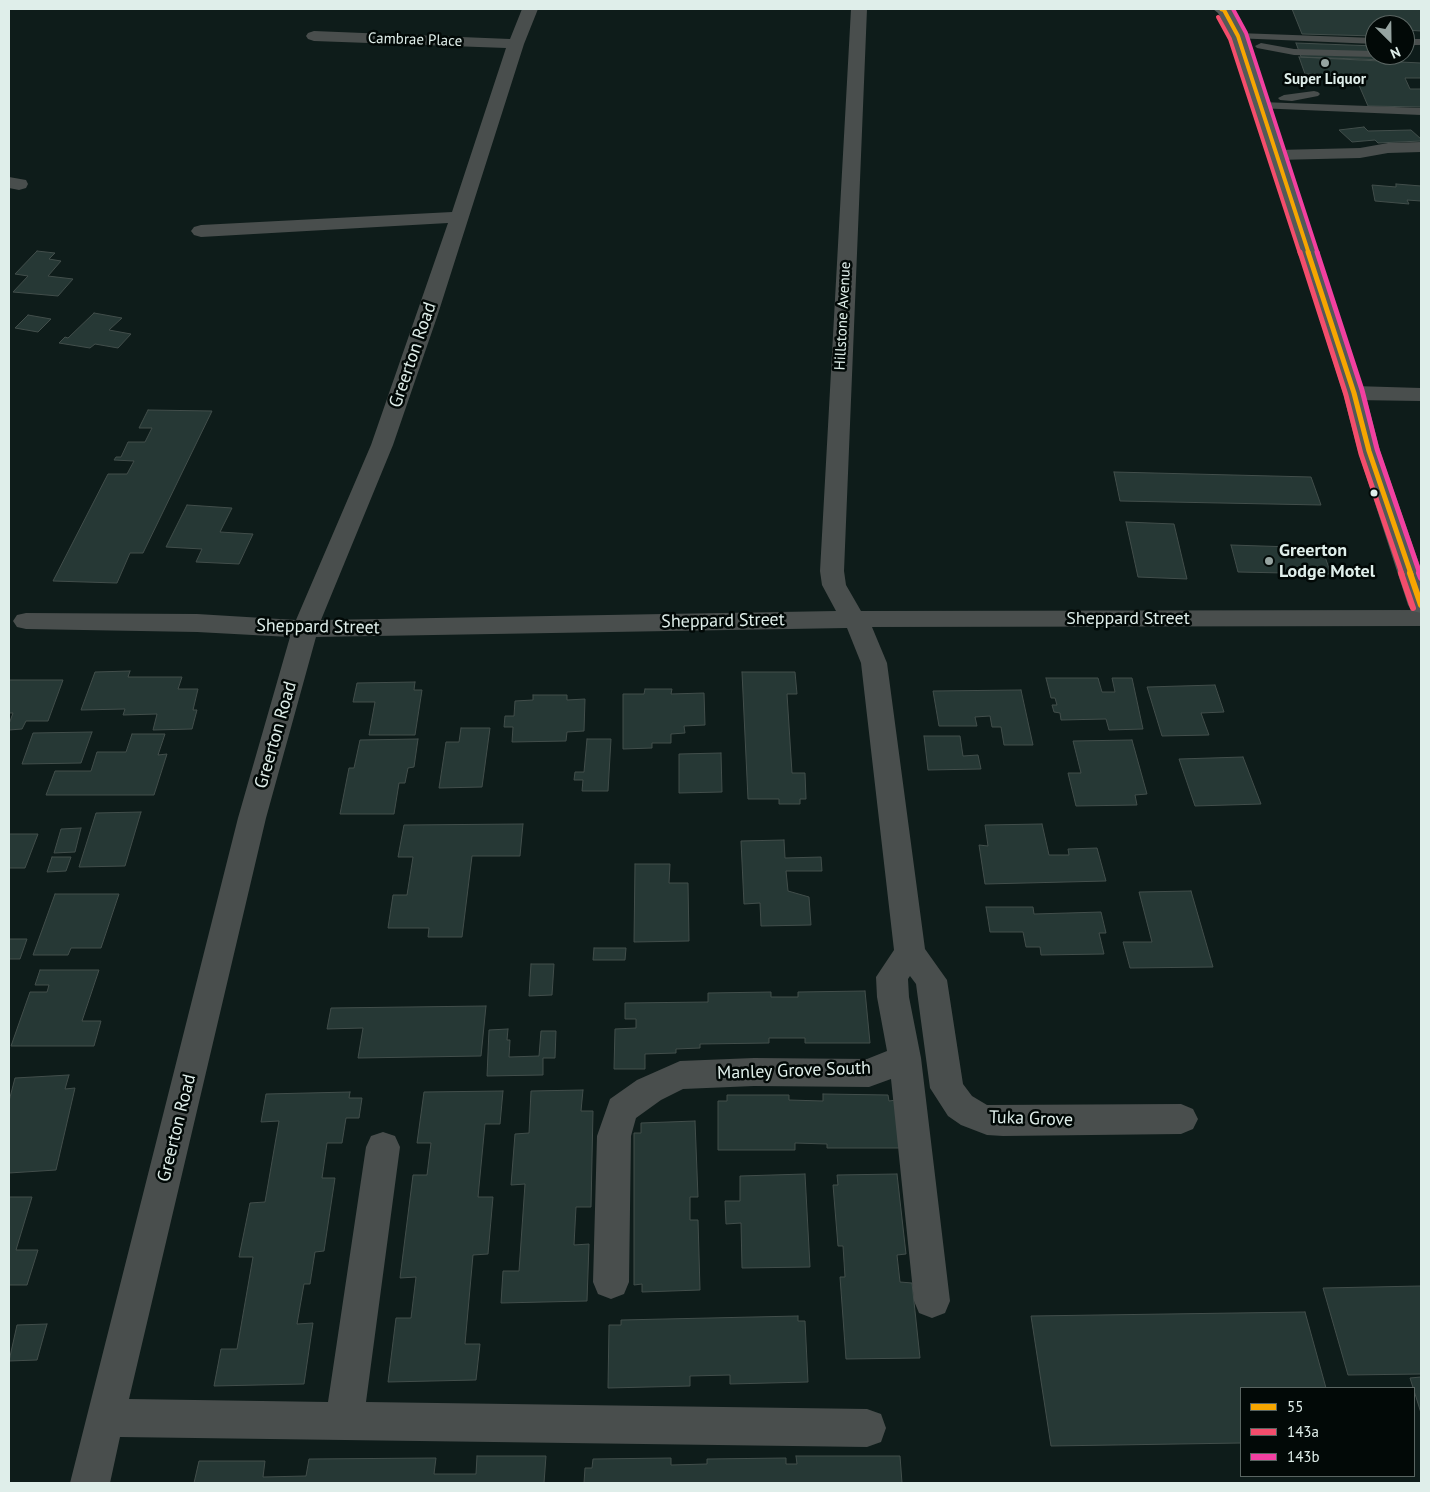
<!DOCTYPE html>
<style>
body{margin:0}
#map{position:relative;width:1430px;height:1492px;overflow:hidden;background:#0e1c1a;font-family:"PT Sans",sans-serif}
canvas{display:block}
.frame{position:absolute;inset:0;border:10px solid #dfeeea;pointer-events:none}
.legend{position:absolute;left:1240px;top:1387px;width:175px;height:90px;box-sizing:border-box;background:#020907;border:1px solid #5a6562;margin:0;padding:6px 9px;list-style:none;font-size:15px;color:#dfeeea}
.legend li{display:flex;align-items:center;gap:10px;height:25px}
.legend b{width:25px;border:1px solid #5a6562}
.north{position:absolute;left:1365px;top:15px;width:50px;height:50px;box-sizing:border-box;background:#020907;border:1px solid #5a6562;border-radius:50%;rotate:157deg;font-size:14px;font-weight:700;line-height:20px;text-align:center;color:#dfeeea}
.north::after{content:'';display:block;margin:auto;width:18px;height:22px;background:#96a4a1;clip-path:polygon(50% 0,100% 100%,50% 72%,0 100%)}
</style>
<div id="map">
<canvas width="1430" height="1492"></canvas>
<div class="frame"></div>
<ul class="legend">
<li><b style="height:6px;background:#f7a600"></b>55</li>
<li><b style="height:6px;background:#f44d6c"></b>143a</li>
<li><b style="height:6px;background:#f240a1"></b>143b</li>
</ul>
<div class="north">N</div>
</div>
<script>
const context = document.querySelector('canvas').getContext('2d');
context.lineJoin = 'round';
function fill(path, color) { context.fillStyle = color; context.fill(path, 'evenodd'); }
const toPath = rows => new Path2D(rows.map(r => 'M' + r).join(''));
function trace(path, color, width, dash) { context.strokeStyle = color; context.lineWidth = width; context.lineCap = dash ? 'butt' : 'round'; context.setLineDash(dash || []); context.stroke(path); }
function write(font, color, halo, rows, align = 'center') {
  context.font = font + ' "PT Sans",sans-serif'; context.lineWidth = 5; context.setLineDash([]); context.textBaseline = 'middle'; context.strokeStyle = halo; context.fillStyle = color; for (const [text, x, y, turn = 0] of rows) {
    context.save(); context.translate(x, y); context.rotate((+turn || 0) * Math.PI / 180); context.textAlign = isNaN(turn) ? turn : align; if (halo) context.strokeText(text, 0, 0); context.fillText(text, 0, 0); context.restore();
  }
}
const building = toPath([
 [1292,9,1421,9,1421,31,1405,30,1405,25,1375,25,1375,36,1302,34,1292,9],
 [1296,43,1375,46,1375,55,1384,55,1386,60,1301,57,1296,43],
 [1299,57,1421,63,1421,78,1405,78,1410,89,1421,89,1421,107,1368,106,1355,76,1305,74,1299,57],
 [1364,127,1368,131,1411,130,1421,139,1421,141,1378,143,1375,140,1352,142,1339,130,1364,127],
 [1396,184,1421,186,1421,201,1407,200,1409,204,1375,201,1372,185,1396,187,1396,184],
 [37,251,55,253,49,259,61,261,48,276,73,279,58,296,13,292,28,276,15,274,37,251],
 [94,313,122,318,109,330,131,334,118,348,95,344,90,348,59,343,65,337,68,338,94,313],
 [28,315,51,319,38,332,15,328,28,315],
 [148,410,212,411,143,553,130,553,117,583,53,581,108,474,127,474,134,461,114,460,116,457,121,457,128,442,145,442,152,428,139,428,148,410],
 [1114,472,1311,477,1321,505,1120,501,1114,472],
 [187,505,232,508,220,532,253,534,239,564,196,562,202,549,166,547,187,505],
 [1126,522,1174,524,1187,579,1138,577,1126,522],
 [1231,545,1322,548,1331,574,1238,572,1231,545],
 [130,671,128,677,182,677,178,689,198,689,193,710,197,710,192,729,153,730,157,714,123,715,125,709,81,710,95,672,130,671],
 [742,672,795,672,797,694,787,694,792,773,805,773,806,799,800,799,800,804,779,804,779,799,748,799,742,672],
 [1046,678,1098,678,1102,692,1115,692,1112,678,1132,678,1143,729,1109,730,1106,719,1061,720,1060,713,1054,712,1052,705,1057,705,1055,698,1051,698,1046,678],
 [9,680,63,680,48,721,26,721,22,729,9,730,9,724,13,713,9,713,9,680],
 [415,682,414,690,422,690,415,735,369,735,375,702,353,702,357,683,415,682],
 [1215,685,1224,712,1201,713,1209,735,1162,736,1147,687,1215,685],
 [645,689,672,689,671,694,704,693,705,725,684,726,685,733,671,734,671,743,652,743,652,748,623,749,623,694,644,694,645,689],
 [1021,690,1033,745,1004,745,1001,727,992,727,990,716,975,717,977,726,939,726,933,691,1021,690],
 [533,695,567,695,567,700,585,699,584,731,567,732,566,741,512,742,513,727,504,727,505,716,514,716,515,701,533,700,533,695],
 [461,728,490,728,482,787,439,788,446,742,459,742,461,728],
 [92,732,81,763,22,764,33,733,92,732],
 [132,734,165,734,158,755,167,754,154,795,46,795,55,771,91,771,97,752,126,752,132,734],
 [924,736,960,736,963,756,978,755,981,769,928,770,924,736],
 [418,739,414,767,408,768,405,783,399,783,394,814,340,814,349,768,354,768,360,740,418,739],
 [587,739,611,739,608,791,582,791,583,780,574,780,575,772,584,772,587,739],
 [1132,740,1147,794,1135,795,1137,805,1076,806,1068,773,1081,773,1073,741,1132,740],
 [721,753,722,792,679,793,679,754,721,753],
 [1243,757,1261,804,1195,806,1179,759,1243,757],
 [141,812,125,866,79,867,96,813,141,812],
 [523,824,520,856,472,856,462,937,428,937,429,928,388,928,393,895,407,895,413,857,398,857,404,825,523,824],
 [1042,824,1049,855,1069,855,1068,849,1097,848,1106,881,985,884,979,845,988,846,985,825,1042,824],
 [81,828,75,852,54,853,61,829,81,828],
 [9,834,38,834,25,868,9,868,9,834],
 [784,840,785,858,821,857,822,871,786,871,788,891,809,897,811,925,761,926,760,903,744,904,741,841,784,840],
 [52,857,71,857,66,871,47,872,52,857],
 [635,864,670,864,669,883,688,883,689,941,634,942,635,864],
 [1191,891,1213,967,1130,968,1123,942,1152,942,1139,892,1191,891],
 [55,894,119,894,101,948,71,948,68,955,33,955,55,894],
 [986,907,1033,907,1034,914,1101,912,1106,933,1099,933,1104,954,1041,955,1040,947,1026,947,1023,932,990,932,986,907],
 [9,939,27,939,20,959,9,959,9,939],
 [594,948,626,948,625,960,593,960,594,948],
 [531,964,554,964,552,995,529,996,531,964],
 [40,970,99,970,82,1021,101,1021,94,1046,11,1046,30,992,47,992,49,985,35,985,40,970],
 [865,991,870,1043,805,1043,805,1038,769,1038,769,1043,700,1044,700,1048,676,1049,676,1053,645,1054,645,1069,614,1069,615,1029,636,1028,636,1019,625,1019,625,1003,708,1002,708,993,771,992,771,997,798,997,798,992,865,991],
 [486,1006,481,1056,358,1058,363,1028,327,1029,331,1008,486,1006],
 [508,1029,507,1040,510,1040,509,1057,539,1056,541,1031,556,1031,555,1058,543,1058,543,1075,487,1076,489,1030,508,1029],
 [69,1075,65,1089,75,1088,56,1170,9,1173,9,1101,15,1078,69,1075],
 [583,1090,581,1111,593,1111,591,1207,576,1207,574,1245,589,1244,587,1301,501,1303,503,1271,519,1271,525,1184,511,1185,515,1134,529,1133,531,1091,583,1090],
 [503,1091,500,1124,485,1124,478,1197,493,1197,488,1254,473,1255,465,1344,480,1344,476,1380,388,1382,396,1318,411,1318,416,1277,400,1278,413,1175,427,1175,431,1143,417,1143,424,1092,503,1091],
 [350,1092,349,1098,362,1098,359,1118,346,1118,342,1143,327,1143,322,1178,335,1178,324,1251,315,1252,310,1284,304,1284,297,1324,313,1323,304,1384,214,1386,221,1349,237,1349,253,1257,239,1257,250,1203,265,1202,279,1121,261,1122,266,1094,350,1092],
 [823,1094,888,1095,889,1101,896,1100,900,1148,827,1148,827,1144,795,1143,795,1150,718,1150,718,1101,727,1101,727,1095,789,1095,789,1100,823,1101,823,1094],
 [695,1121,698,1197,690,1197,690,1220,698,1220,700,1290,642,1292,642,1284,634,1285,634,1133,641,1133,641,1123,695,1121],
 [805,1174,810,1267,742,1268,741,1223,726,1224,725,1201,740,1201,740,1176,805,1174],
 [897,1174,906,1254,897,1255,900,1282,912,1283,920,1358,846,1359,840,1277,845,1277,843,1246,838,1246,833,1185,838,1185,837,1175,897,1174],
 [9,1197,32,1197,16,1250,38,1250,27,1285,9,1285,9,1197],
 [1421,1286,1421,1374,1348,1375,1323,1288,1421,1286],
 [1305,1312,1326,1388,1241,1388,1241,1443,1051,1446,1031,1316,1305,1312],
 [798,1316,798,1321,805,1321,808,1382,730,1384,730,1375,690,1376,690,1386,608,1388,609,1325,621,1325,621,1320,798,1316],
 [47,1324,37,1360,9,1361,17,1325,47,1324],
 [1421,1377,1421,1413,1410,1378,1421,1377],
 [477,1456,546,1456,544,1483,194,1483,199,1461,265,1461,263,1477,306,1476,309,1459,436,1458,434,1474,476,1474,477,1456],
 [796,1456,900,1456,902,1483,584,1483,585,1468,592,1468,593,1459,671,1458,671,1465,707,1464,707,1459,786,1458,786,1464,797,1464,796,1456]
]);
fill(building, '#263835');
trace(building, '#424e4b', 1);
fill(toPath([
 [1238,33,1375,38,1375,44,1234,38,1233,36,1238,33],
 [1405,39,1421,39,1421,45,1405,45,1405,39],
 [1261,43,1294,49,1375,51,1375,55,1380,55,1375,57,1294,55,1257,48,1255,46,1261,43],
 [1314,91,1318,92,1320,94,1318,96,1292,101,1280,100,1278,98,1284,95,1314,91],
 [1261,102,1421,108,1421,115,1257,108,1255,106,1257,104,1261,102]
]), '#494e4d');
fill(toPath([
 [522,9,538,9,524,44,437,317,393,445,321,620,836,611,822,585,820,571,851,9,867,9,844,571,846,585,861,611,1421,610,1421,626,872,627,887,663,925,949,947,980,963,1084,972,1096,987,1105,1181,1104,1193,1109,1198,1119,1193,1129,1181,1134,1003,1136,987,1135,961,1125,948,1116,930,1088,916,984,910,976,908,979,909,997,921,1058,950,1301,945,1313,932,1318,919,1313,914,1301,891,1079,869,1087,754,1086,683,1089,661,1100,636,1118,631,1136,629,1282,624,1294,611,1299,598,1294,593,1282,597,1136,610,1099,637,1080,680,1061,754,1058,867,1059,887,1051,877,997,876,977,894,950,861,663,847,628,316,637,266,818,129,1399,328,1402,366,1147,371,1136,383,1132,395,1136,400,1147,366,1402,867,1409,881,1414,886,1428,881,1442,867,1447,120,1437,110,1483,70,1483,238,818,290,637,197,632,26,629,17,627,13,621,17,615,26,613,197,614,296,620,371,445,448,223,201,237,194,235,191,231,194,227,201,225,452,212,506,48,314,41,308,39,306,36,308,33,314,31,510,39,522,9],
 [1421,142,1421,152,1388,153,1360,158,1277,160,1271,159,1268,155,1271,151,1277,150,1360,148,1388,143,1421,142],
 [9,177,26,180,28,184,26,188,19,190,9,188,9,177],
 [1354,386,1421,388,1421,401,1354,400,1346,398,1343,393,1346,388,1354,386]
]), '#494e4d');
fill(toPath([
 [1213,9,1231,9,1246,36,1365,393,1380,451,1421,569,1421,613,1412,611,1408,605,1358,451,1343,393,1230,36,1218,13,1213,9]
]), '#535958');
trace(toPath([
 [1221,9,1224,10,1238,36,1309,254]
]), '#f7a600', 4);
trace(toPath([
 [1308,252,1354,393,1369,451,1411,574]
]), '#f7a600', 5);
trace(toPath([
 [1410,573,1421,605]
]), '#f7a600', 6);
trace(toPath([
 [1218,17,1230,39,1300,254]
]), '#f44d6c', 4);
trace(toPath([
 [1300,252,1346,395,1361,454,1402,574]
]), '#f44d6c', 5);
trace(toPath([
 [1401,573,1413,608]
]), '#f44d6c', 6);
trace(toPath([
 [1233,9,1246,33,1318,254]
]), '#f240a1', 4);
trace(toPath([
 [1317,252,1362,390,1377,449,1420,574]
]), '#f240a1', 5);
trace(toPath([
 [1419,573,1421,578]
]), '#f240a1', 6);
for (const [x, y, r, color] of [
 [1325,63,5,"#96a4a1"],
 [1374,493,4.5,"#dfeeea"],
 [1269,561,5,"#96a4a1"]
]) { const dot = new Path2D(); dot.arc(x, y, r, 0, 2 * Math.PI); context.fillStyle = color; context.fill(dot); trace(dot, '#020907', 2); }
write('15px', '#dfeeea', '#020907', [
 ["Cambrae Place",415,40,2],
 ["Hillstone Avenue",843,316,-87]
]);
write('bold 15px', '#dfeeea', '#020907', [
 ["Super Liquor",1325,80]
]);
write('18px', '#dfeeea', '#020907', [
 ["Greerton Road",413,355,-71],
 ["Sheppard Street",1128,619],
 ["Sheppard Street",723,621,-1],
 ["Sheppard Street",318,627,1],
 ["Greerton Road",276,735,-74],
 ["Manley Grove South",794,1071,-2],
 ["Tuka Grove",1031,1119,2],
 ["Greerton Road",177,1128,-76]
]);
write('bold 18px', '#dfeeea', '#020907', [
 ["Greerton",1279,551],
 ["Lodge Motel",1279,572]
], 'left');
</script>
